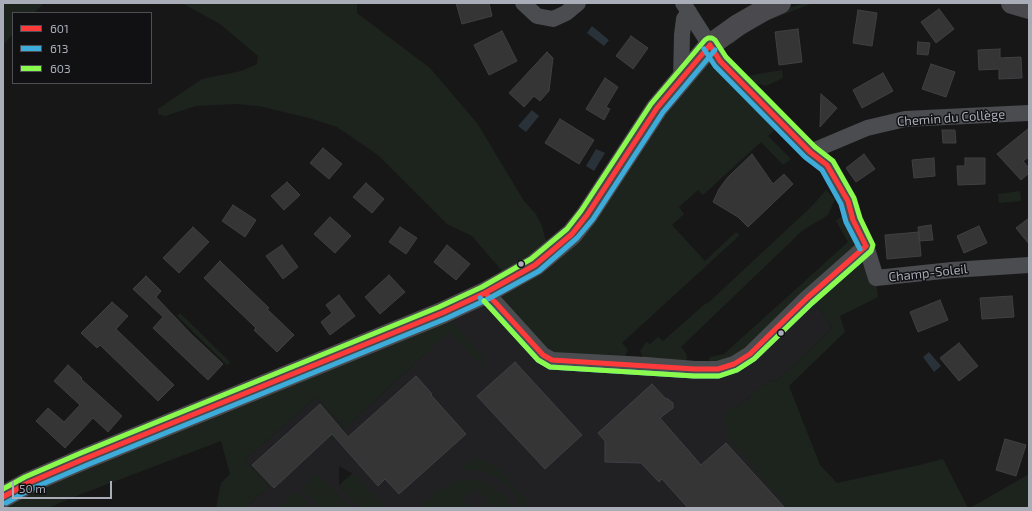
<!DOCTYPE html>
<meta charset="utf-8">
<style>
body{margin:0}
#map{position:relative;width:1032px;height:511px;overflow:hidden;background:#171717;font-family:"Exo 2",sans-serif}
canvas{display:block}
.frame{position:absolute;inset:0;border:4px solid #a8adb8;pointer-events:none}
.legend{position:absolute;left:12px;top:12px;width:140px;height:72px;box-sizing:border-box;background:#111113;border:1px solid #4d4f55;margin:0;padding:5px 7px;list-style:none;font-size:12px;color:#a8adb8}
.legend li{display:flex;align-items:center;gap:8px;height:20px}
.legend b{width:20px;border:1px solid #4d4f55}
.scale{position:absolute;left:12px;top:481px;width:100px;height:18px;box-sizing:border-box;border:2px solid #a8adb8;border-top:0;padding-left:5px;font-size:12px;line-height:14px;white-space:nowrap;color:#a8adb8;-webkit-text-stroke:3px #111113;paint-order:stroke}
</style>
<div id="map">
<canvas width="1032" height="511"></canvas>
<div class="frame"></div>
<ul class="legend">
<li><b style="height:5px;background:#ff3a3a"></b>601</li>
<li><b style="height:5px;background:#3eacda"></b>613</li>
<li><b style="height:5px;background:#8afa4d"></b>603</li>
</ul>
<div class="scale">50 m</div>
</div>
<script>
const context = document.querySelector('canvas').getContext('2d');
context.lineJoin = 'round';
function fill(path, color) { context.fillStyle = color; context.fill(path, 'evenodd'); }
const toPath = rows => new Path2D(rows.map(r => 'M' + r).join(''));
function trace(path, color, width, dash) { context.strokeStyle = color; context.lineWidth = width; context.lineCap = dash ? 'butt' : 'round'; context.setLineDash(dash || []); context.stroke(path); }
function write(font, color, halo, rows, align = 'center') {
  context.font = font + ' "Exo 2",sans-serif'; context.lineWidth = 3; context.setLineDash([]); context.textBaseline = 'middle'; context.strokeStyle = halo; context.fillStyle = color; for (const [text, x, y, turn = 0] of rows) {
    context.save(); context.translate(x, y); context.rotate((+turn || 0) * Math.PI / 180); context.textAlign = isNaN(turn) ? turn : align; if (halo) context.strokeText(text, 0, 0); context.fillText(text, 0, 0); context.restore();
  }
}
fill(toPath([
 [485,293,543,355,710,369,807,298,819,307,832,328,776,382,770,380,738,407,734,404,786,505,783,508,386,508,353,474,339,466,339,485,359,508,245,508,269,487,245,460,316,397,343,426,330,438,332,440,450,331,481,366,444,316]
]), '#212123');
fill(toPath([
 [3,3,44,3,34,13,13,13,13,34,3,45],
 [182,3,357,3,357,13,430,68,477,123,524,201,536,214,542,226,545,238,554,250,710,45,782,124,768,136,791,159,783,165,761,142,703,195,698,190,679,207,684,214,672,225,705,261,736,232,740,235,622,343,628,350,626,355,618,363,552,360,495,302,502,271,472,236,447,224,378,155,337,127,309,118,259,106,236,104,196,106,165,116,158,114,158,109,202,79,241,71,257,64,258,56,220,24],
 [804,3,813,3,762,23,739,38,731,46,734,39,786,9],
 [782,70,783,78,766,86,760,84,756,85,747,76],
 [826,190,835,199,828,215,803,230,681,347,686,353,687,358,683,368,646,365,640,351,646,342,650,344,658,337,663,341,705,304,708,303,812,206],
 [1020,191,1021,201,999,203,998,194],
 [849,209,876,278,878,297,840,316,845,332,789,386,820,465,837,483,915,466,943,459,968,508,783,508,786,505,727,436,724,416,734,404,738,407,770,380,776,382,832,328,819,307,808,298,750,354,710,369,709,360,710,357,724,354,848,242,836,221],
 [180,313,230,362,227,365,177,316],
 [444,316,455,325,484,359,481,366,449,332,332,440,329,438,343,426,316,397,245,460,269,487,245,508,216,508,221,483,230,474,221,441,71,498,48,508,3,508,3,497],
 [475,457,483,461,483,462,492,466,494,464,527,500,525,502,527,508,521,508,519,502,511,489,499,479,486,472,473,470,460,470],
 [317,473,350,508,320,508,301,488],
 [353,473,386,508,359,508,339,485],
 [1029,474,1029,508,970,508],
 [472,480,484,482,495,489,505,497,511,508,494,508,476,487,463,500,470,508,419,508,439,489,449,484,458,481],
 [297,491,313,508,283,508,281,506]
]), '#1d241e');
fill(toPath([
 [592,26,609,40,604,46,587,33],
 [532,110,539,116,526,132,518,126],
 [596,149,605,153,594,171,586,166],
 [929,352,941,366,934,372,923,357]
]), '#2a3239');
const building = toPath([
 [456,3,489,3,492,16,462,24,456,3],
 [939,9,954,29,936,43,921,22,939,9],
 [858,10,877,13,872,46,853,43,858,10],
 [798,29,802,62,779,65,775,32,798,29],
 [502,31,517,61,489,75,474,45,502,31],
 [631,36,648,48,633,69,616,56,631,36],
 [918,42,930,43,928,55,917,54,918,42],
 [1000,49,1000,58,1021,57,1022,78,999,79,999,69,979,70,978,50,1000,49],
 [547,52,553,58,549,91,540,101,534,96,524,107,509,93,547,52],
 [931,64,955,72,946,97,922,89,931,64],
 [883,73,893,91,862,108,853,90,883,73],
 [605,78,618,87,606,107,610,109,604,120,586,109,605,78],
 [821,94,837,108,820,127,821,94],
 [560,119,594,140,579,164,545,143,560,119],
 [1029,128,1029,157,1023,161,1029,168,1029,173,1021,180,997,154,1029,128],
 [942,130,955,130,956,143,943,143,942,130],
 [323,148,342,164,329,179,310,163,323,148],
 [752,154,773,184,784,174,793,184,748,227,738,217,713,202,719,189,728,177,752,154],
 [864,154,875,169,856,182,846,168,864,154],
 [934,158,935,176,914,178,912,160,934,158],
 [965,158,985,158,985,184,958,185,957,166,965,166,965,158],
 [287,182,300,195,284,210,271,196,287,182],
 [366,183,384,199,372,213,353,197,366,183],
 [233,205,256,220,245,237,222,221,233,205],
 [330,217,351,236,335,253,314,234,330,217],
 [1029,218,1029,244,1016,228,1029,218],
 [931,225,933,240,919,241,918,227,931,225],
 [979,226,987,243,964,253,957,236,979,226],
 [193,227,209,242,179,273,163,258,193,227],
 [400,227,417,238,406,254,389,242,400,227],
 [919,232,921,256,887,259,885,235,919,232],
 [282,245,298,267,283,279,266,256,282,245],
 [447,245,470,264,456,280,434,262,447,245],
 [220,261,269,308,267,309,294,335,277,352,254,330,256,328,204,278,220,261],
 [389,275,405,292,380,314,365,297,389,275],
 [146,276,161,291,156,297,191,334,223,364,208,380,153,328,163,317,133,289,146,276],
 [339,295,355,316,330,335,321,322,332,313,326,305,339,295],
 [1012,296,1014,317,982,319,980,298,1012,296],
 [940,300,948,320,918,332,910,312,940,300],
 [112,302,128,316,116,329,174,385,158,401,100,345,97,348,81,333,112,302],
 [959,343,978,366,959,381,940,358,959,343],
 [515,362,582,435,545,469,477,396,515,362],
 [68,365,82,378,81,379,122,416,108,432,93,418,65,448,36,421,48,408,64,422,80,405,54,381,68,365],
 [416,376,432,394,431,395,466,434,399,494,385,479,378,486,332,434,274,488,252,465,320,404,348,437,416,376],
 [652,384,665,398,668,399,673,403,673,408,660,418,701,465,726,443,785,508,688,508,662,479,659,482,641,463,605,462,605,441,598,433,652,384],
 [1005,439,1026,445,1016,476,996,470,1005,439]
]);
fill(building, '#353536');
trace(building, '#3f4043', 1);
trace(toPath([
 [523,3,537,16,553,19,566,13,578,3],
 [683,3,720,61,810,152,827,165,848,201,853,220,866,246,876,278,952,270,1029,265],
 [681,80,682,35,684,19,689,12],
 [810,152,867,128,905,119,1029,113],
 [485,293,495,302,543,355,552,360,646,365,695,369,718,369,734,364,750,354,807,298,866,246]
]), '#4b4c50', 16);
trace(toPath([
 [1012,3,1029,8],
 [3,497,28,483,84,459,442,313,485,293,535,265,572,234,587,215,657,108,710,45,738,25,764,10,780,3]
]), '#4a4a4e', 22);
trace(toPath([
 [710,45,720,61,810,152,827,165,848,201,853,220,866,246],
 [485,293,495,302,543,355,552,360,695,369,718,369,734,364,750,354,807,298,866,246],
 [3,497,28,483,84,459,442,313,485,293,535,265,572,234,587,215,657,108,710,45]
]), '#ff3a3a', 5);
trace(toPath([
 [704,49,715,66,805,157,822,170,841,204,846,222,860,249],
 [480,298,490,307,538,360,550,367,694,376,719,376,737,370,754,359,812,303,871,251],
 [6,503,31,489,87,465,445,319,488,299,539,271,577,238,593,219,663,112,715,50]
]), '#3eacda', 5);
trace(toPath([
 [3,489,25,477,81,453,439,307,482,287,531,259,567,229,581,211,651,104,705,40,708,38,712,38,715,40,726,57,815,147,833,161,854,198,860,218,873,245,871,251,812,303,754,359,737,370,719,376,694,376,550,367,538,360,484,301]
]), '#8afa4d', 5);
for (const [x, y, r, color] of [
 [521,264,3.5,"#a8adb8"],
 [781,333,3.5,"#a8adb8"]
]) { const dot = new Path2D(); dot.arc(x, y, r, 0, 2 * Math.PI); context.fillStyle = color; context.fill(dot); trace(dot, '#111113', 1.5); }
write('13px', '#a8adb8', '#111113', [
 ["Chemin du Collège",951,118,-4],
 ["Champ-Soleil",928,273,-6]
]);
</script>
